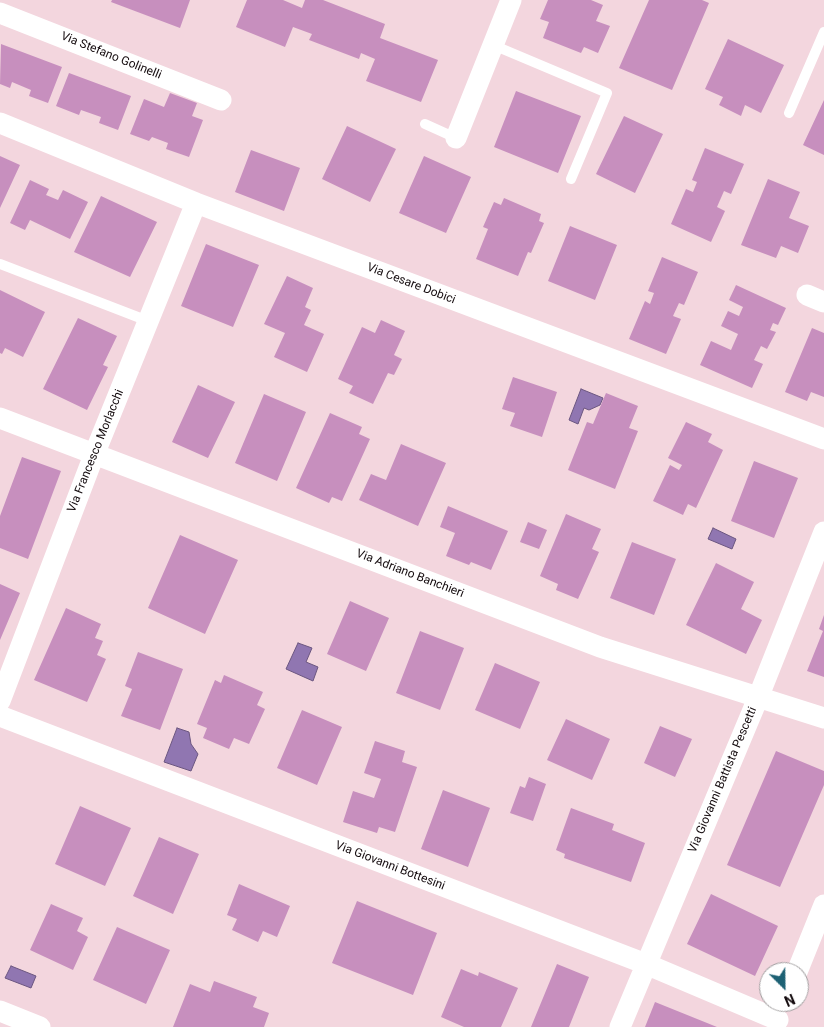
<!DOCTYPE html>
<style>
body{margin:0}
#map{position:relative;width:824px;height:1027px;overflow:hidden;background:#f3d6de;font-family:Roboto,sans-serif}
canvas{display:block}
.north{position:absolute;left:759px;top:962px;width:50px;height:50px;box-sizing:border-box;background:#fff;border:1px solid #a19e9f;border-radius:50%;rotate:157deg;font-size:14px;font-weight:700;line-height:20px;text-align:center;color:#150c0f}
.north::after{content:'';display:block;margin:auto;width:18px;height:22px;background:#1d6174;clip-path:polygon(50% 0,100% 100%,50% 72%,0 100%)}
</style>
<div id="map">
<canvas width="824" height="1027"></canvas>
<div class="north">N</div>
</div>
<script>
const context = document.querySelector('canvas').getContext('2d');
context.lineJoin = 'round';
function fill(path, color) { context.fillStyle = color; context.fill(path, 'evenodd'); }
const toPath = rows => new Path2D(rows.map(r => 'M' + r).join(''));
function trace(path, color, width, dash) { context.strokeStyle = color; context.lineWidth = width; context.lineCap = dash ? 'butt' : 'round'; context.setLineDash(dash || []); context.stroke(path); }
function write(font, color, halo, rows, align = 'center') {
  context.font = font + ' Roboto,sans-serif'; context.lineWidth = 5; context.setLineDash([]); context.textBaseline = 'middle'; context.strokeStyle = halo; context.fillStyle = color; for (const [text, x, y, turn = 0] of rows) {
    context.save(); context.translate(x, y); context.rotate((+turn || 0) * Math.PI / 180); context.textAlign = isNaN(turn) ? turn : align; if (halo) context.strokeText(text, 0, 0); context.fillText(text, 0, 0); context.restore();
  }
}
const water = toPath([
 [581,389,603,398,600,405,589,410,584,408,578,424,569,420,581,389],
 [713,528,736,539,732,549,708,539,713,528],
 [298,643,312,648,306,662,318,667,313,681,286,669,298,643],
 [177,728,189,732,191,744,198,754,191,771,164,762,177,728],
 [11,966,36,976,31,988,5,978,11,966]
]);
fill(water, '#9076b1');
trace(water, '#6b5680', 1);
fill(toPath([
 [112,0,190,0,180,28,111,2],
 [247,0,283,0,302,8,305,0,323,0,385,24,380,38,438,60,421,102,366,81,375,59,361,53,359,59,309,40,312,34,293,27,285,47,236,27],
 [548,0,591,0,603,5,596,21,610,26,598,53,584,47,581,53,543,38,549,22,540,19],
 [649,0,702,0,709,3,672,90,619,68],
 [728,39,784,65,761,113,745,105,741,116,719,105,723,97,705,89],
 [1,44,62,67,48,103,29,96,31,90,12,82,10,88,0,84],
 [69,73,131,96,118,130,99,123,101,117,81,110,79,115,56,106],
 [516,91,581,116,558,173,494,147],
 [170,93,197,103,192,116,203,120,189,157,166,149,168,143,152,137,149,141,130,134,144,99,164,107],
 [824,100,824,155,803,145],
 [624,116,663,134,635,193,596,174],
 [347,126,396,149,370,202,322,179],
 [705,148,744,164,731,194,724,191,717,207,725,211,711,242,671,224,686,189,693,192,697,182,692,180],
 [251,150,300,168,284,211,235,192],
 [0,156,20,165,0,208],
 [424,156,471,177,446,233,399,213],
 [768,179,800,192,789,218,809,226,798,253,781,246,776,258,741,245],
 [30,180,49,189,46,195,58,200,63,190,88,202,70,239,30,220,25,230,10,223],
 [101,196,157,222,130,277,74,252],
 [504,198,541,214,539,221,544,223,531,253,528,252,518,276,476,259,488,229,483,227,494,202,501,205],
 [570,226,617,245,595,300,548,281],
 [206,244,259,265,233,327,181,306],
 [662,257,698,272,684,305,679,303,673,316,681,319,666,354,629,339,645,301,650,304,654,293,648,291],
 [287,276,313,288,305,307,311,310,304,325,324,334,307,372,274,357,285,333,264,324],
 [736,285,786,308,778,325,773,323,770,330,776,332,767,349,761,346,754,360,763,364,752,388,700,365,711,341,731,350,738,334,721,326,728,311,739,316,743,307,729,300],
 [0,290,45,312,23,357,5,348,2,354,0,353],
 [78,318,117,336,103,365,108,367,87,410,43,389],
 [381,320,405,331,394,355,402,359,394,375,388,373,373,404,349,393,353,386,338,379,362,327,375,333],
 [812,328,824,333,824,397,811,392,807,401,785,392],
 [513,377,557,392,542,437,510,426,515,413,502,409],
 [198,385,235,402,208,458,172,442],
 [606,393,638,406,629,428,638,431,615,489,568,470,587,422,593,424],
 [264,394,306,412,277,481,235,463],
 [330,413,362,427,359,434,370,439,342,501,332,497,329,503,296,488],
 [686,422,712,434,708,442,723,450,696,508,688,504,683,515,653,501,670,465,679,470,682,465,668,458],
 [401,444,446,463,418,526,359,500,371,474,386,480],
 [22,457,61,471,28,559,0,548,0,516],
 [754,461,798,478,774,538,731,521],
 [448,506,508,531,491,570,471,562,469,565,446,556,455,533,440,527],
 [566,514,601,529,592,549,599,552,578,599,556,590,558,584,540,576],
 [528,522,547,530,539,549,520,542],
 [180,535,238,560,205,634,148,608],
 [632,542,676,559,654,615,610,598],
 [716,563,754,582,741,609,762,620,746,654,686,625],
 [0,584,20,593,0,640],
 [350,601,389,618,366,671,327,654],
 [66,608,101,624,95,638,103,641,97,655,106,659,87,702,34,680],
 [824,615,824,677,807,671,823,631,819,629],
 [420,631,464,648,440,710,396,693],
 [138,652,183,669,160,730,121,716,132,689,125,686],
 [495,663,540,682,520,729,475,710],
 [224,675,263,692,257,705,265,709,249,744,234,738,229,749,203,738,207,728,197,724,215,680,221,683],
 [302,710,342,727,317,785,277,768],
 [566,719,610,739,592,780,547,760],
 [660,726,692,739,675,777,644,763],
 [375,741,405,751,402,762,417,767,395,832,379,827,377,833,343,822,353,791,374,798,381,779,364,773],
 [776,751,824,771,824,785,780,887,727,865],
 [529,777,546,784,533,821,510,813,520,786,525,788],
 [443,790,490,808,468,867,421,849],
 [80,806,131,828,105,886,55,864],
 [571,808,614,824,612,830,645,843,631,882,564,858,565,854,556,850],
 [159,837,199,854,173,914,133,896],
 [239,884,290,906,277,937,263,931,258,942,232,930,237,919,227,915],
 [711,894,778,926,755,976,687,944],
 [357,901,437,933,413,995,332,963],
 [51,904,83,918,77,931,88,937,73,970,30,950],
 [117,927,170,950,146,1004,93,980],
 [557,964,589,977,569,1027,531,1027],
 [461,969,478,976,479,972,518,988,501,1027,464,1027,441,1017],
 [214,981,257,997,253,1007,269,1013,264,1027,173,1027,190,984,210,992],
 [655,1002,717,1027,645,1027]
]), '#c78fbe');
trace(toPath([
 [493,45,607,93,571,179],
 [789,113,824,32],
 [425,124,456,138],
 [0,264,148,321]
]), '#fff', 10);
trace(toPath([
 [0,13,221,100],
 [0,123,196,203,824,439],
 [456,138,511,0],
 [807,295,824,302],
 [0,418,600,647,824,718],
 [0,701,94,455,196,203],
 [0,716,646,964,778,1020],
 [797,972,824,905],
 [0,1011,40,1027],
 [620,1027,758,698,824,532]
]), '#fff', 21);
write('12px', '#150c0f', '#fff', [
 ["Via Stefano Golinelli",111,56,22],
 ["Via Cesare Dobici",411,284,21],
 ["Via Francesco Morlacchi",96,451,-68],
 ["Via Adriano Banchieri",410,574,21],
 ["Via Giovanni Battista Pescetti",723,780,-67],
 ["Via Giovanni Bottesini",390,866,21]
]);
</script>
